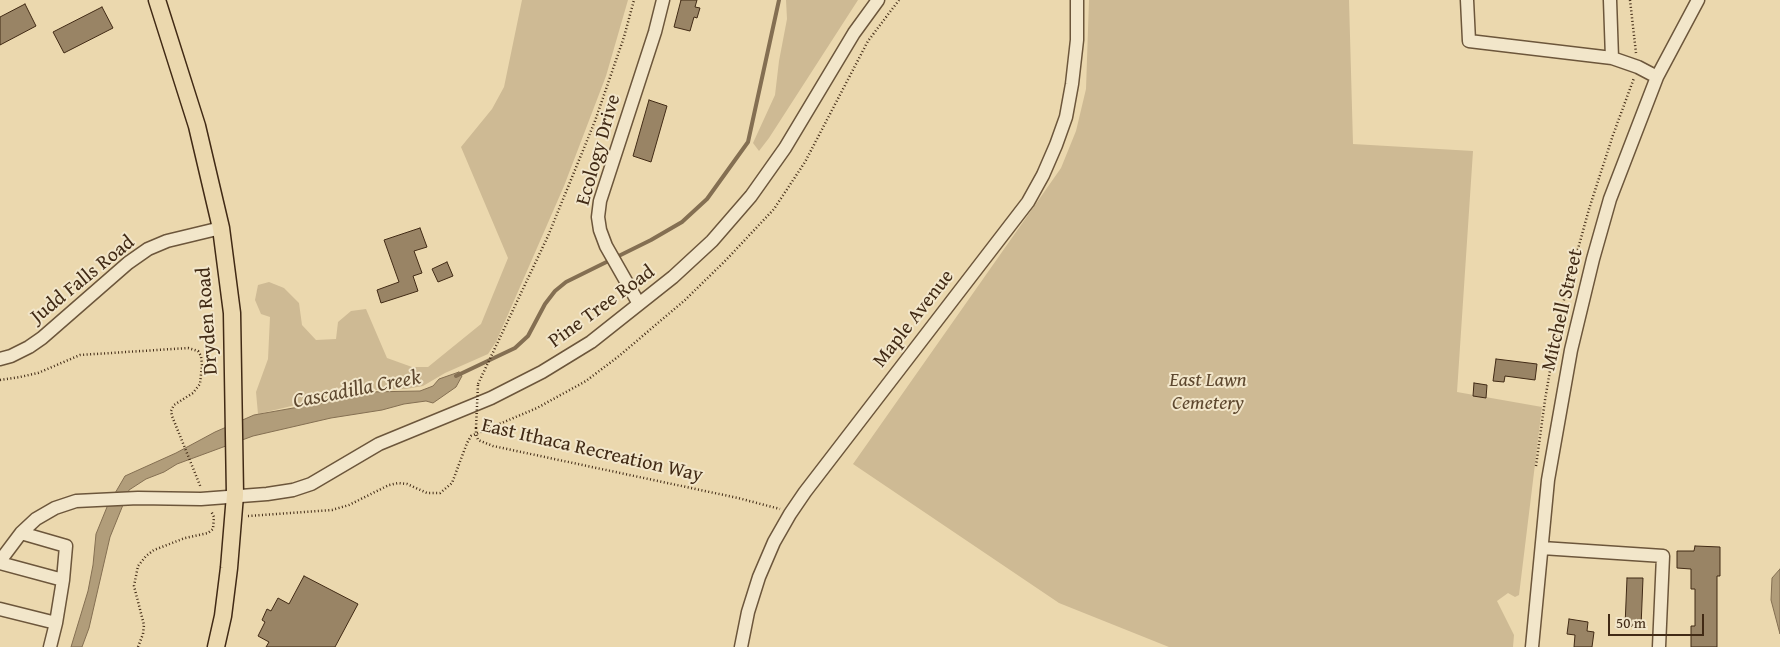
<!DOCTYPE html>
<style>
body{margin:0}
#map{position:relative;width:1780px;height:647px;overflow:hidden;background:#ebd8ae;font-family:"Gentium Book Plus",serif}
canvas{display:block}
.scale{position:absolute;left:1608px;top:614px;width:96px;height:22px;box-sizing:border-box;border:2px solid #412a15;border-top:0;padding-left:6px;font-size:15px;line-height:18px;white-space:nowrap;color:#412a15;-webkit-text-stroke:4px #f2e6ca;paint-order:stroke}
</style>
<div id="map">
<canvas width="1780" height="647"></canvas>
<div class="scale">50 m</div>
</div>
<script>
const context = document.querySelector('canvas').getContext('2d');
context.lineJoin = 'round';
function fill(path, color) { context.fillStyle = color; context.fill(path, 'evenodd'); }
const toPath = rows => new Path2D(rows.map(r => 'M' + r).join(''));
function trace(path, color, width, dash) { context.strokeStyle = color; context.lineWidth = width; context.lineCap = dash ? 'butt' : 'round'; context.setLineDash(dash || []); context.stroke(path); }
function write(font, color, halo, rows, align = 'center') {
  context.font = font + ' "Gentium Book Plus",serif'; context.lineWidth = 4; context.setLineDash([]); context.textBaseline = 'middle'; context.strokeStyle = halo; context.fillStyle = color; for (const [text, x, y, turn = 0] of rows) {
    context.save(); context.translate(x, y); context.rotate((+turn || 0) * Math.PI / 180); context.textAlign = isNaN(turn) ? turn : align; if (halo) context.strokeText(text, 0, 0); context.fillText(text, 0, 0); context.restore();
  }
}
fill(toPath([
 [522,0,628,0,606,76,564,186,496,342,488,354,445,373,423,386,406,389,375,390,321,399,258,414,256,392,268,359,270,317,261,314,255,300,258,285,269,282,284,288,299,303,302,325,316,340,336,339,338,322,351,311,366,309,387,358,412,367,428,367,481,324,508,258,461,147,492,109,504,87],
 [786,0,858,0,769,138,759,151,753,143,775,95,779,61,787,19],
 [1089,0,1349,0,1353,144,1473,151,1457,392,1542,407,1519,595,1515,597,1508,593,1497,601,1514,635,1513,647,1169,647,1059,603,853,464,1061,168,1076,131,1086,89]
]), '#ceba94');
const water = toPath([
 [459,372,462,376,456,387,433,403,426,401,404,404,382,410,331,418,253,436,177,464,164,472,146,479,129,490,110,537,89,628,82,647,71,647,88,591,93,565,96,534,107,507,125,476,176,453,215,432,254,415,327,402,368,392,420,391,433,386,439,379,459,372],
 [1780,569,1780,634,1771,600,1772,578,1780,569]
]);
fill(water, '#b19d7a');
trace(water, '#846f52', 1);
trace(toPath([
 [456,376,515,348,528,336,545,304,555,291,566,282,651,240,682,222,707,199,748,142,779,0]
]), '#846f52', 4);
const building = toPath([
 [681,0,697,0,695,7,700,8,697,18,694,17,690,31,674,27,681,0],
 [25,4,36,26,0,45,0,17,25,4],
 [102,7,113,28,64,53,53,32,102,7],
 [649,100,667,106,651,162,633,156,649,100],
 [420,228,427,247,414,251,422,273,413,276,418,291,381,303,377,290,399,282,384,240,420,228],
 [447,262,453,276,438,282,432,269,447,262],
 [1496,359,1537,364,1535,380,1505,376,1504,382,1493,381,1496,359],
 [1474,383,1487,385,1486,398,1473,396,1474,383],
 [1695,546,1720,547,1720,576,1717,576,1717,647,1691,647,1691,626,1695,626,1695,589,1691,589,1691,569,1677,568,1677,551,1694,551,1695,546],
 [304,576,358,604,335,647,266,647,269,642,258,636,265,622,262,620,267,609,271,611,278,598,289,604,304,576],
 [1627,578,1643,578,1641,627,1625,626,1627,578],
 [1569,619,1588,622,1587,631,1594,632,1592,647,1574,647,1575,635,1567,634,1569,619]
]);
fill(building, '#998465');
trace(building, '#412a15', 1);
const minor = toPath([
 [1467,0,1469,41,1612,58,1638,67,1657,77],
 [1610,0,1612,58],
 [639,304,606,246,600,230,598,217,600,201,655,32,663,0],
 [0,359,11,356,29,347,42,338,128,263,148,249,167,241,221,228],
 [21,533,66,546,63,580,56,623,50,647],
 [1542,548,1663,556,1659,647],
 [0,561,21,533,36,519,55,508,76,501,138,498,201,499,267,494,293,490,311,484,379,444,491,398,542,372,591,342,673,277,712,241,751,196,785,148,854,33,878,0],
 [0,563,63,580],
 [0,609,56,623],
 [741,647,748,612,759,577,774,542,790,514,805,492,1028,202,1043,175,1056,145,1066,117,1072,84,1077,40,1077,0],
 [1532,647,1548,480,1571,350,1593,259,1610,199,1657,77,1698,0]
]);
const major = toPath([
 [157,0,197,126,221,228,232,313,235,495,229,568,223,616,216,647]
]);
trace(minor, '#6c563b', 15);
trace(major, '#412a15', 19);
trace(toPath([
 [1630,0,1636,53],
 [0,380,20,377,38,373,80,355,188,348,198,351,201,356,202,365,200,384,193,393,174,405,171,411,172,416,201,488],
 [478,384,548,236,595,121,624,37,634,0],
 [476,428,476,434,478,440,493,446,738,498,780,509],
 [1536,466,1545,400,1559,318,1589,209,1613,135,1634,78],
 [248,516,332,510,349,505,389,485,398,483,407,484,427,493,440,493,452,483,467,443,471,436,537,408,586,381,619,356,685,300,726,260,774,209,805,162,868,41,899,0],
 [138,647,143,634,144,625,134,586,138,566,146,556,154,550,185,538,208,533,213,529,214,517,211,511]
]), '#412a15', 2.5, [1, 2.5]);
trace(minor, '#f2e6ca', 12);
trace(major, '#ebd8ae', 16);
trace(toPath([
 [476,428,478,384]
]), '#412a15', 2.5, [1, 2.5]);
write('20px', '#412a15', '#f2e6ca', [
 ["Ecology Drive",599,150,-74],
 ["Judd Falls Road",83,280,-39],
 ["Pine Tree Road",602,307,-36],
 ["Mitchell Street",1563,310,-77],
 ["Maple Avenue",914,319,-52],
 ["Dryden Road",208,321,-94],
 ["East Ithaca Recreation Way",592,451,13]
]);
write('italic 20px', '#5d472e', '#f2e6ca', [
 ["East Lawn",1208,381],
 ["Cemetery",1208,404]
]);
write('italic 21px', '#5d472e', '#f2e6ca', [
 ["Cascadilla Creek",357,390,-11]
]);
</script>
